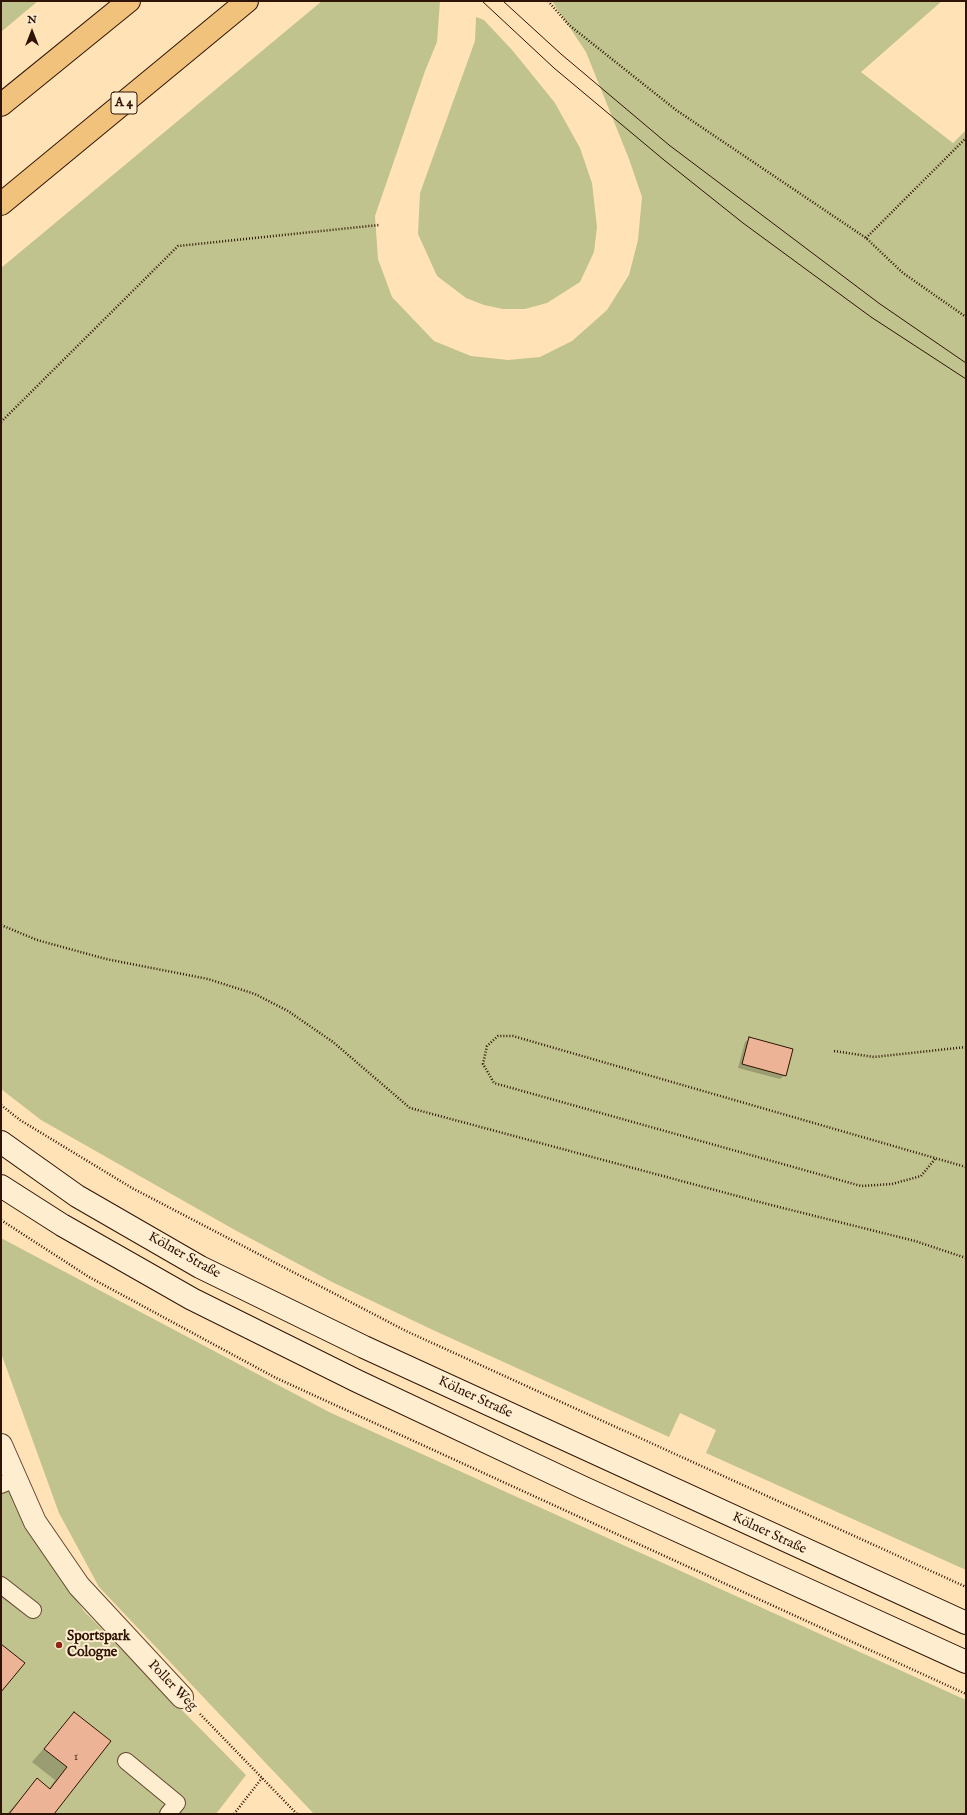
<!DOCTYPE html>
<meta charset="utf-8">
<style>
body{margin:0}
#map{position:relative;width:967px;height:1815px;overflow:hidden;background:#ffe3b7;font-family:"IM FELL English",serif}
canvas{display:block}
.frame{position:absolute;inset:0;border:2px solid #2f1405;pointer-events:none}
.north{position:absolute;left:12px;top:12px;width:40px;height:40px;-webkit-text-stroke:3px #ffedd0;paint-order:stroke;rotate:0deg;font-size:11px;font-weight:700;line-height:16px;text-align:center;color:#2f1405}
.north::after{content:'';display:block;margin:auto;width:14px;height:18px;background:#2f1405;clip-path:polygon(50% 0,100% 100%,50% 72%,0 100%)}
</style>
<div id="map">
<canvas width="967" height="1815"></canvas>
<div class="frame"></div>
<div class="north">N</div>
</div>
<script>
const context = document.querySelector('canvas').getContext('2d');
context.lineJoin = 'round';
function fill(path, color) { context.fillStyle = color; context.fill(path, 'evenodd'); }
const toPath = rows => new Path2D(rows.map(r => 'M' + r).join(''));
function trace(path, color, width, dash) { context.strokeStyle = color; context.lineWidth = width; context.lineCap = dash ? 'butt' : 'round'; context.setLineDash(dash || []); context.stroke(path); }
function write(font, color, halo, rows, align = 'center') {
  context.font = font + ' "IM FELL English",serif'; context.lineWidth = 4; context.setLineDash([]); context.textBaseline = 'middle'; context.strokeStyle = halo; context.fillStyle = color; for (const [text, x, y, turn = 0] of rows) {
    context.save(); context.translate(x, y); context.rotate((+turn || 0) * Math.PI / 180); context.textAlign = isNaN(turn) ? turn : align; if (halo) context.strokeText(text, 0, 0); context.fillText(text, 0, 0); context.restore();
  }
}
fill(toPath([
 [1,1,38,1,1,32],
 [322,1,440,1,437,42,425,71,375,216,378,259,392,297,434,341,471,356,508,360,540,357,572,341,607,310,629,275,638,240,642,197,629,159,586,52,552,1,942,1,861,72,953,143,966,130,966,1570,706,1453,716,1430,680,1413,669,1437,435,1331,332,1282,233,1229,41,1120,1,1089,1,268],
 [476,17,484,20,513,51,555,103,580,148,592,183,597,227,594,252,580,282,547,303,525,309,503,309,484,305,466,298,437,276,418,234,420,193,475,41],
 [1,1238,329,1412,966,1700,966,1814,314,1814,99,1587,59,1513,1,1353],
 [1,1464,55,1568,84,1611,246,1775,216,1814,1,1814]
]), '#c1c38e');
fill(toPath([
 [750,1038,785,1075,780,1079,738,1068,745,1042],
 [74,1714,109,1741,52,1814,7,1814,37,1780,49,1789,55,1780,32,1762]
]), '#0003');
const building = toPath([
 [749,1037,793,1049,786,1076,742,1064,749,1037],
 [1,1644,25,1663,1,1692,1,1644],
 [74,1712,111,1741,54,1814,9,1814,37,1778,50,1789,67,1767,44,1749,74,1712]
]);
fill(building, '#edb396');
trace(building, '#2f1405', 1);
const lane = toPath([
 [1,1485,15,1479],
 [1,1585,33,1610],
 [126,1761,177,1803,168,1814]
]);
const street = toPath([
 [1,1445,35,1522,79,1586,182,1697]
]);
const secondary = toPath([
 [1,1142,77,1196,200,1267,364,1347,966,1623],
 [1,1186,62,1225,192,1299,357,1381,582,1487,966,1662]
]);
const highway = toPath([
 [1,105,129,1],
 [1,204,247,1]
]);
trace(lane, '#634832', 18);
trace(street, '#634832', 24);
trace(secondary, '#2f1405', 24);
trace(highway, '#2f1405', 24);
trace(toPath([
 [548,1,569,25,676,110,866,238,903,273,966,317],
 [866,238,966,138],
 [1,422,178,246,379,225],
 [1,925,37,940,106,959,208,979,255,994,288,1011,333,1042,410,1108,767,1204,915,1241,966,1258],
 [834,1051,874,1057,966,1047],
 [1,1105,20,1120,132,1188,406,1331,966,1587],
 [935,1159,921,1176,892,1184,861,1186,494,1083,483,1064,487,1046,498,1036,513,1036,966,1167],
 [1,1220,89,1277,276,1378,966,1694],
 [200,1714,297,1814],
 [234,1814,262,1778]
]), '#2f1405', 2.5, [1, 2]);
trace(lane, '#ffedd0', 16);
trace(street, '#ffedd0', 22);
trace(secondary, '#ffedd0', 22);
trace(highway, '#f0c27c', 22);
trace(toPath([
 [482,1,554,68,664,160,743,223,871,317,966,379],
 [503,1,561,54,669,145,880,304,966,363]
]), '#2f1405', 1);
for (const [x, y, r, color] of [
 [59,1645,4,"#8f2418"]
]) { const dot = new Path2D(); dot.arc(x, y, r, 0, 2 * Math.PI); context.fillStyle = color; context.fill(dot); trace(dot, '#ffedd0', 1.5); }
write('12px', '#5e3c29', null, [
 ["1",76,1758]
]);
for (const [x, y, w] of [
 [124,103,26]
]) { const box = new Path2D(); box.roundRect(x - w / 2, y - 11, w, 22, 3); context.fillStyle = '#ffedd0'; context.fill(box); trace(box, '#2f1405', 1); }
write('bold 13px', '#2f1405', null, [
 ["A 4",124,103]
]);
write('14px', '#2f1405', '#ffedd0', [
 ["Kölner Straße",184,1256,29],
 ["Kölner Straße",475,1398,25],
 ["Kölner Straße",769,1534,25],
 ["Poller Weg",172,1686,46]
]);
write('bold 14px', '#2f1405', '#ffedd0', [
 ["Sportspark",67,1637],
 ["Cologne",67,1653]
], 'left');
</script>
